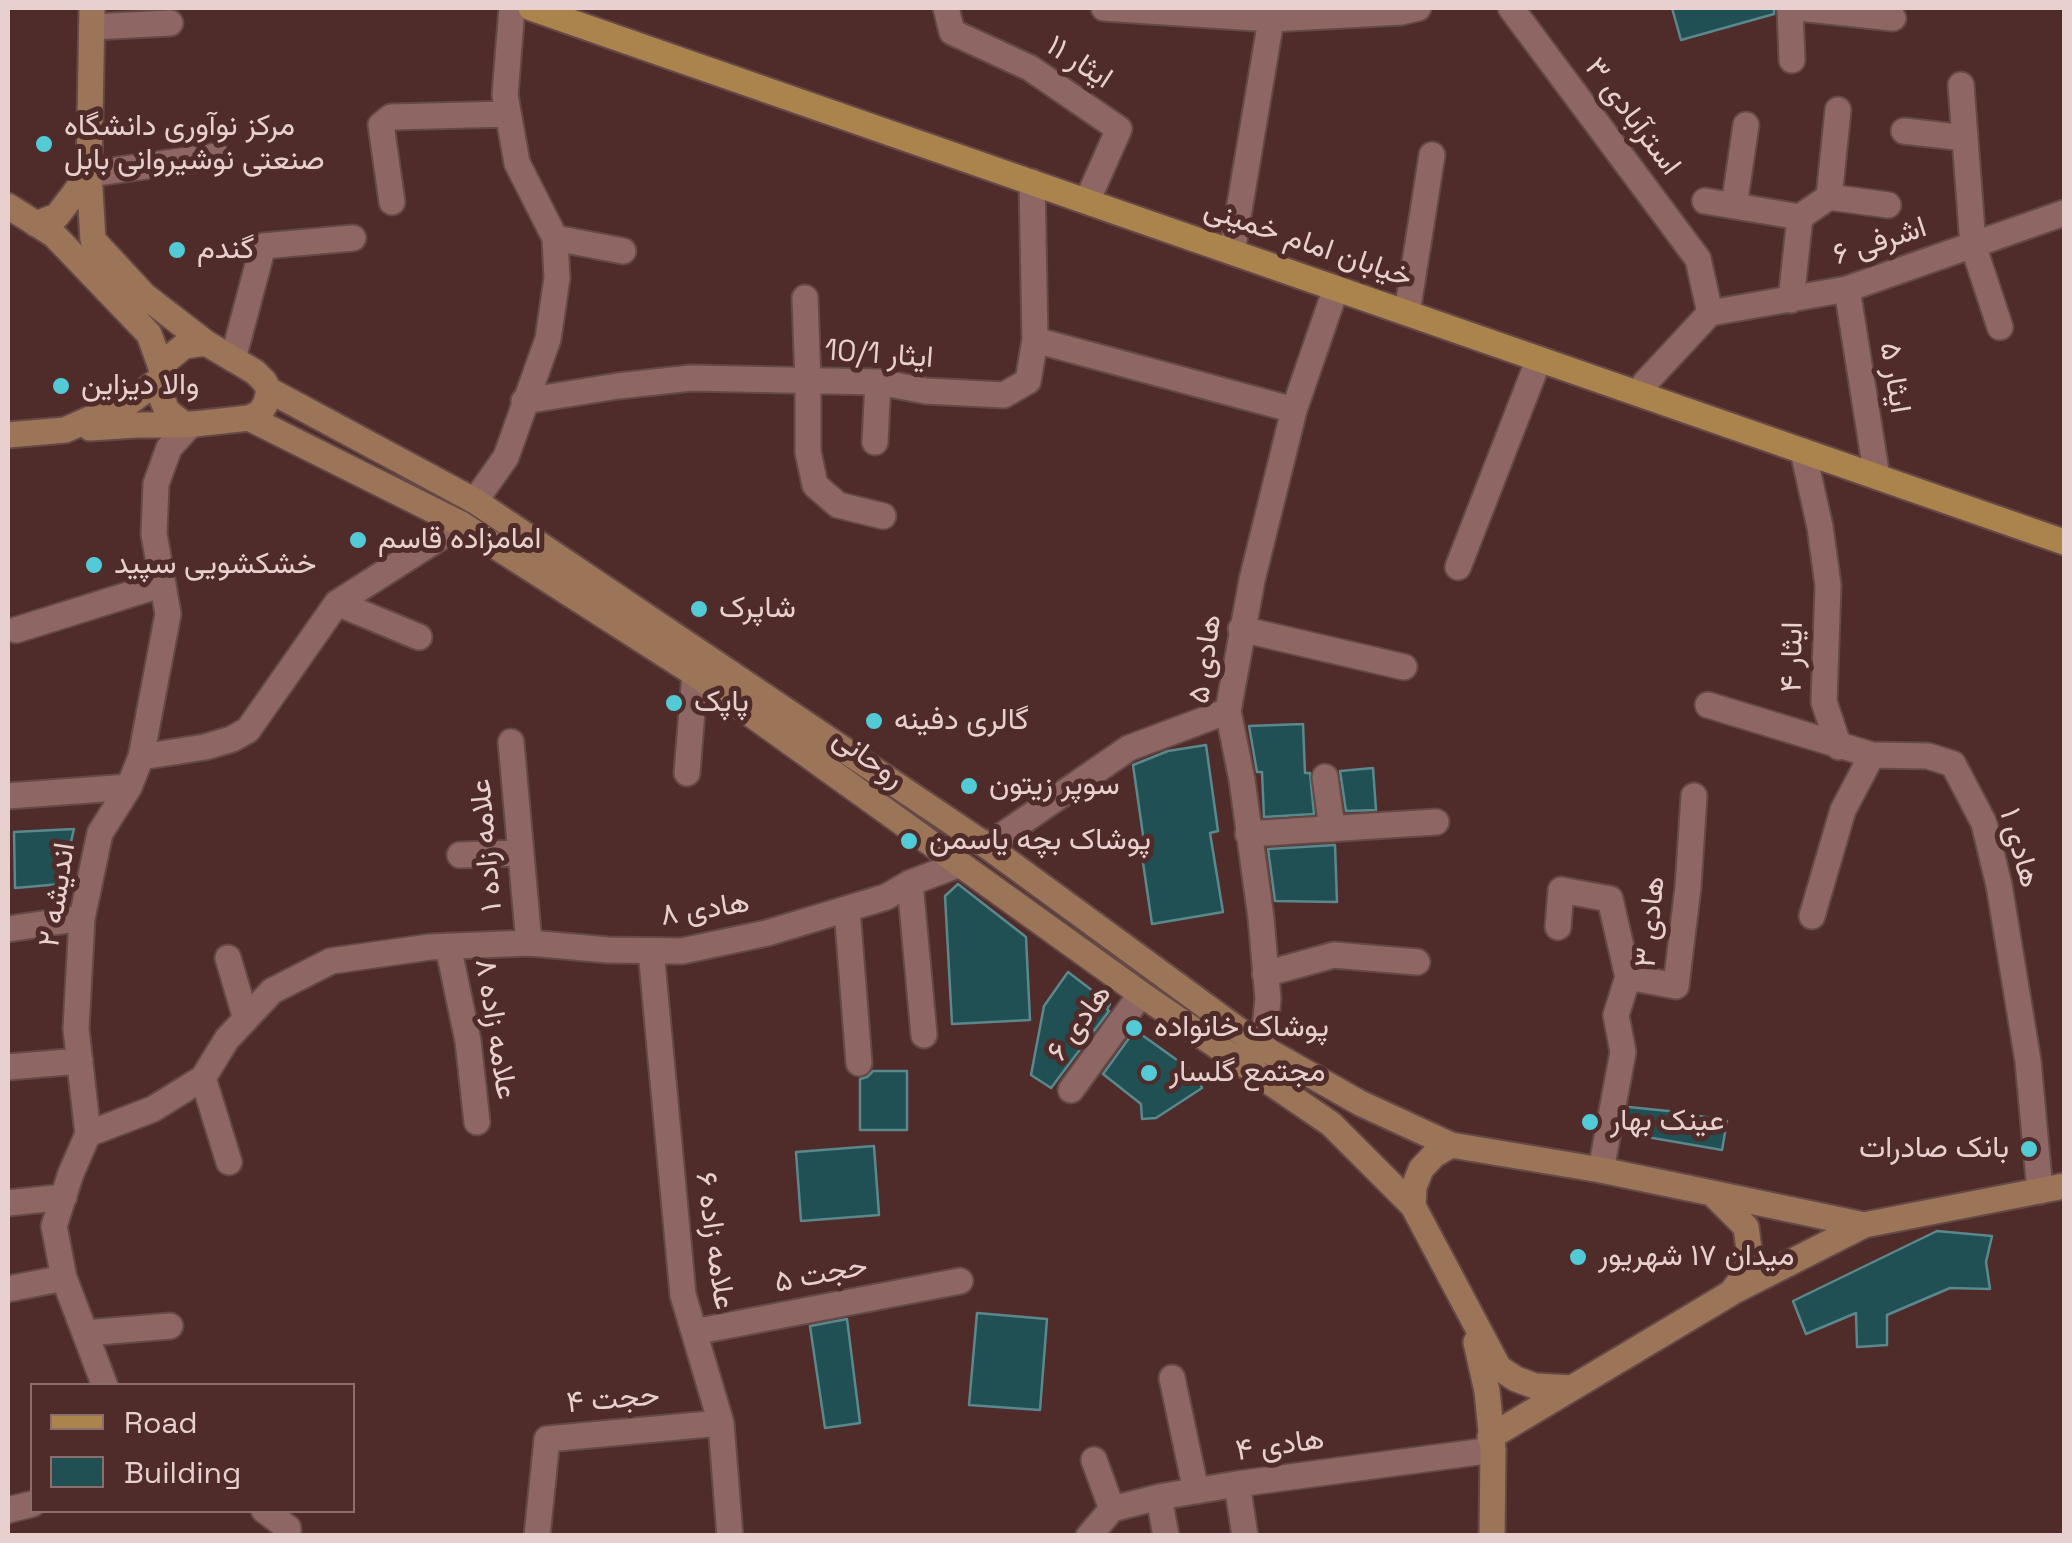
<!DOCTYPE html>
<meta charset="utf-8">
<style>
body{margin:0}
#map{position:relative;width:2072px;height:1543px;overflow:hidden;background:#4f2c2a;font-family:"Space Grotesk",sans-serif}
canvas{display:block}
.frame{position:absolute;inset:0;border:10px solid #e7d0ce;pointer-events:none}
.legend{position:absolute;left:30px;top:1383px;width:325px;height:130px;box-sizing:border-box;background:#4f2c2a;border:2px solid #8c6e6c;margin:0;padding:12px 18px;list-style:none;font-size:30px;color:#e7d0ce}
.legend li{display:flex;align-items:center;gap:20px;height:50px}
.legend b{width:50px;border:2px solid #8c6e6c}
</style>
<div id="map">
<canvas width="2072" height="1543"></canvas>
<div class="frame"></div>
<ul class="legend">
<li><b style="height:12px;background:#ab834d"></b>Road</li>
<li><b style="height:28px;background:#215054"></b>Building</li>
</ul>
</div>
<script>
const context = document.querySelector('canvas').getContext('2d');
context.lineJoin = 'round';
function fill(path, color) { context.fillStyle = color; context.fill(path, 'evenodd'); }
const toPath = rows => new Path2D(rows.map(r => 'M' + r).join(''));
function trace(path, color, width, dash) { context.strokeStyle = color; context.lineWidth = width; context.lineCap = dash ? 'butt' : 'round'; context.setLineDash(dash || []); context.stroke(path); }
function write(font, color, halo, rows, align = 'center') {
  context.font = font + ' "Space Grotesk",Vazirmatn,sans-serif'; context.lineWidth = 10; context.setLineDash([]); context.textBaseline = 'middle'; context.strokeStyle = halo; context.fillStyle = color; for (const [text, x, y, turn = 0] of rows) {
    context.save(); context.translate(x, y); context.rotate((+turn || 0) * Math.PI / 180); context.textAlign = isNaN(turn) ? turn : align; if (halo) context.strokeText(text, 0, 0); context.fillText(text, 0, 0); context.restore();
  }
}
const building = toPath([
 [1672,8,1774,8,1774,14,1681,40,1672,8],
 [1303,724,1305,773,1310,773,1314,814,1264,817,1262,772,1257,772,1249,726,1303,724],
 [1206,745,1218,831,1210,833,1223,912,1152,924,1141,849,1145,849,1133,765,1168,751,1206,745],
 [1373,768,1376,810,1346,811,1340,771,1373,768],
 [74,829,61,884,15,888,14,832,74,829],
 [1335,845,1337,902,1275,901,1268,849,1335,845],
 [958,884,1026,937,1030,1020,952,1024,945,896,958,884],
 [1068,972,1110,1004,1107,1009,1109,1011,1051,1088,1031,1075,1044,1006,1068,972],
 [1135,1030,1198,1075,1202,1088,1156,1118,1142,1119,1141,1104,1103,1074,1135,1030],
 [873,1071,907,1071,907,1130,860,1130,860,1079,867,1077,873,1071],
 [1629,1107,1678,1112,1727,1121,1722,1150,1624,1133,1629,1107],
 [874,1146,879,1215,801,1221,796,1152,874,1146],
 [1937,1231,1992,1236,1986,1262,1990,1289,1950,1288,1887,1315,1887,1345,1857,1347,1856,1313,1806,1334,1793,1301,1937,1231],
 [977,1313,1047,1319,1040,1410,969,1405,977,1313],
 [847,1319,860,1423,825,1428,810,1326,847,1319]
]);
fill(building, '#215054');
trace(building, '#5a888d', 2.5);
const street = toPath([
 [946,8,952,32,1030,68,1119,129,1087,201],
 [1104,8,1271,19,1401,12,1418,8],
 [1511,8,1698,259,1710,313],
 [1790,8,1792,60],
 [1799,8,1893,18],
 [92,27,170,23],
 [1961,85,1973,245,2000,327],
 [1904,131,1965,138],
 [89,174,217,156],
 [1829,197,1888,205],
 [1705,201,1800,217,1829,197,1838,110],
 [392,202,381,125,391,117,508,114],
 [1734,206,1746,125],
 [555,238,623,251],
 [1232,252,1273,8],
 [1847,289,1877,477],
 [805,298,808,382,808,452,815,485,838,505,883,516],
 [1791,300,1800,217],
 [1407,313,1432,155],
 [1710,313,1847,289,2064,213],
 [1035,340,1294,410],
 [233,359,263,246,353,238],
 [1640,394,1645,383,1710,313],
 [524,401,618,386,691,378,878,382,926,391,1004,395,1028,381,1035,340,1032,182],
 [875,442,878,382],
 [1803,451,1820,527,1828,585,1824,702,1839,747],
 [475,501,506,457,548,339,557,278,555,238,517,163,505,95,512,8],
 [1458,567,1539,359],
 [337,603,419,637],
 [1241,629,1404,667],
 [16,630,163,584],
 [1708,705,1872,755,1928,756,1953,764,1984,823,1999,885,2028,1061,2040,1191],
 [511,742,529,943],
 [141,757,205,747,232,739,248,730,337,603,461,524],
 [687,773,695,674],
 [1325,777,1332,829],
 [8,796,129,787],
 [1248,834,1436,822],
 [987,846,1129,748,1228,711],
 [460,855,520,853],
 [910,883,924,1035],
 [847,909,859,1063],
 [1812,916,1843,810,1872,755],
 [1558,927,1561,890,1610,899,1628,977],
 [8,929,82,918],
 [448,946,468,1041,477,1122],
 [651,951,683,1295,721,1423,730,1536],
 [228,958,246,1019],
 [1265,974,1334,955,1417,962],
 [1263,1048,1268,999,1261,918,1242,780,1228,711,1252,580,1294,410,1336,288],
 [8,1067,80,1061],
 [203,1078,229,1162],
 [1071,1090,1141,994],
 [88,1134,153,1109,203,1078,227,1039,272,991,331,961,430,947,529,943,608,950,682,951,767,933,886,897,910,883,960,864],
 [1601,1170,1623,1052,1616,1015,1628,977,1676,986,1688,887,1694,796],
 [8,1203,64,1197],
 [8,1289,64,1278],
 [694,1332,960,1281],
 [86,1333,170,1326],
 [1172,1378,1196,1491],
 [105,1386,64,1278,54,1226,71,1173,88,1134,76,1029,82,918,100,833,129,787,141,757,168,614,154,534,156,484,169,448,191,424],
 [1094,1460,1112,1509],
 [1237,1484,1245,1536],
 [1159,1497,1166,1536],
 [8,1510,32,1504],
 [264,1510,288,1528,288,1536],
 [537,1536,547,1439,721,1423],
 [1089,1536,1112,1509,1159,1497,1237,1484,1493,1450]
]);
const secondary = toPath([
 [92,8,89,174,93,240,145,296,206,343,255,372,264,381,269,390,266,403,260,413,249,418,185,425,167,411,159,391,159,380,167,360,184,346,206,343],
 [8,206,54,235,149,334,162,370],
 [36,224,57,216,89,174],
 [269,390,475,501,987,846,1263,1048,1360,1103,1451,1145],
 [249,418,461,524,695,674,1141,994,1331,1124,1413,1206],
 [90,428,136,425,185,425],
 [8,435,65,430,131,401,159,380],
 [1712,1193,1746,1227,1750,1257,1747,1272,1731,1293,1572,1388,1535,1386,1516,1379,1499,1368,1413,1206,1414,1187,1421,1169,1434,1155,1451,1145,1601,1170,1712,1193,1864,1225],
 [1734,1291,1864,1225,2064,1186],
 [1476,1342,1487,1391,1493,1450,1492,1536],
 [1490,1437,1572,1388]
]);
const primary = toPath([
 [531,8,2064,542]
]);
trace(street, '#654947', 29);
trace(secondary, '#654947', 29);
trace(primary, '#654947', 29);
trace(street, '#8e6764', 25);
trace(secondary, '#9c7559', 25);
trace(primary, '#ab834d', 25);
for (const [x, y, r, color] of [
 [44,144,10,"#52cbd7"],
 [177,250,10,"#52cbd7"],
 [61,386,10,"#52cbd7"],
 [358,540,10,"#52cbd7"],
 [94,565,10,"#52cbd7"],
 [699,609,10,"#52cbd7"],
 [674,703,10,"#52cbd7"],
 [874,721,10,"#52cbd7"],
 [969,786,10,"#52cbd7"],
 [909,841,10,"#52cbd7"],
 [1134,1028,10,"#52cbd7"],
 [1149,1073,10,"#52cbd7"],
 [1590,1122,10,"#52cbd7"],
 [2029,1149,10,"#52cbd7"],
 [1578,1257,10,"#52cbd7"]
]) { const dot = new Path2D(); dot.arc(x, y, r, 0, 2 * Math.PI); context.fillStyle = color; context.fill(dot); trace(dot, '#4f2c2a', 4); }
write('30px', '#e7d0ce', '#4f2c2a', [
 ["ایثار ۱۱",1079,63,33],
 ["استرآبادی ٣",1632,117,53],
 ["اشرفی ۶",1880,242,-18],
 ["خیابان امام خمینی",1308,244,19],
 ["ایثار 10/1",879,355,4],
 ["ایثار ۵",1894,378,81],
 ["ایثار ۴",1793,657,-89],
 ["هادی ۵",1206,659,-82],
 ["روحانی",868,759,36],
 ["علامه زاده ۱",487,845,-95],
 ["هادی ۱",2019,848,74],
 ["اندیشه ۲",58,895,-81],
 ["هادی ۸",705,910,-9],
 ["هادی ۳",1651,922,-84],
 ["هادی ۶",1080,1023,-54],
 ["علامه زاده ۸",495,1029,81],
 ["علامه زاده ۶",714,1241,82],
 ["حجت ۵",821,1275,-11],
 ["حجت ۴",613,1400,-5],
 ["هادی ۴",1280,1446,-8]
]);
write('30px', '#e7d0ce', '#4f2c2a', [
 ["مرکز نوآوری دانشگاه",64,127],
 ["صنعتی نوشیروانی بابل",64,161],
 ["گندم",197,250],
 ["والا دیزاین",81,386],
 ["امامزاده قاسم",378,540],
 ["خشکشویی سپید",114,565],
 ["شاپرک",719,609],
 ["پاپک",694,703],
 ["گالری دفینه",894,721],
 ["سوپر زیتون",989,786],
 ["پوشاک بچه یاسمن",929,841],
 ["پوشاک خانواده",1154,1028],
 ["مجتمع گلسار",1169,1073],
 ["عینک بهار",1610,1122],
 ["بانک صادرات",2009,1149,"right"],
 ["میدان ۱۷ شهریور",1598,1257]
], 'left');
</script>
